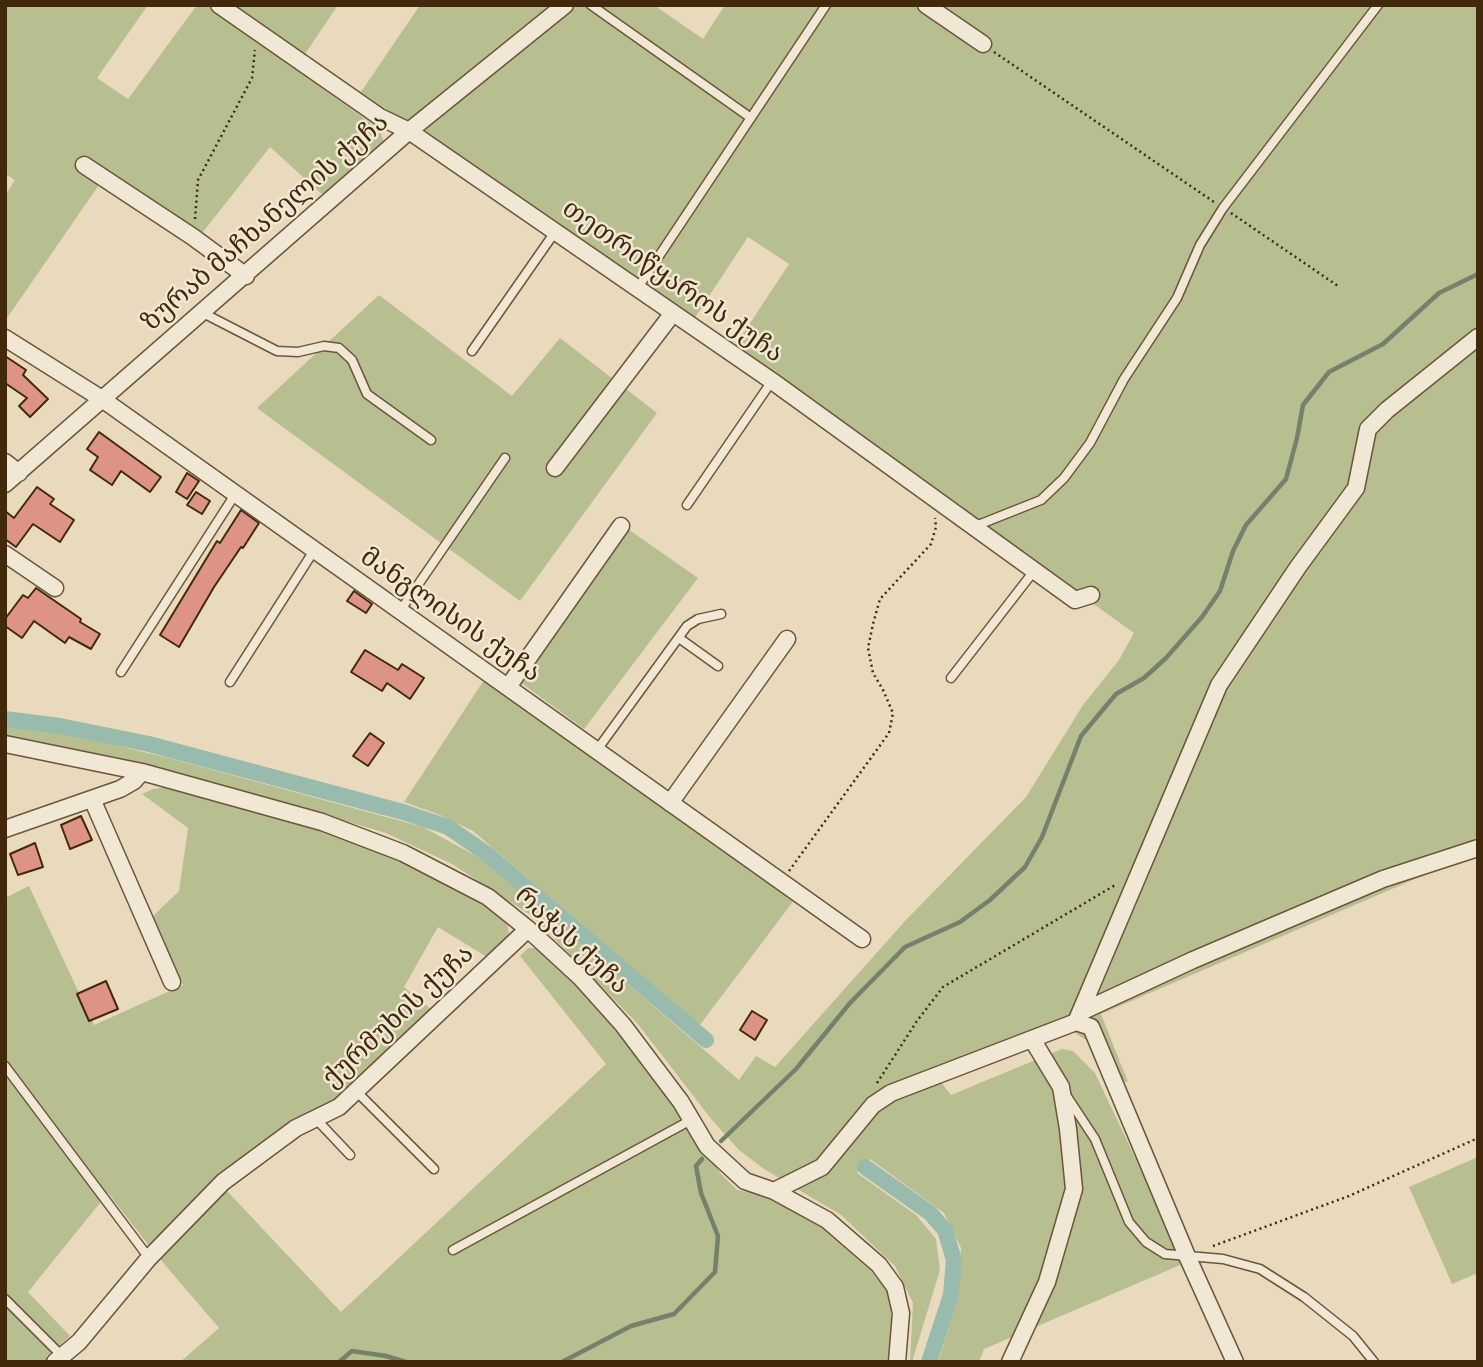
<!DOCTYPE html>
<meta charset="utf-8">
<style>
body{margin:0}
#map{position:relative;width:1483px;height:1367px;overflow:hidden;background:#e9dabe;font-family:"Gentium Book Plus",serif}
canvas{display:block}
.frame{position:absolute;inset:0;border:7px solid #42290b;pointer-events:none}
</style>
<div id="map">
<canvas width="1483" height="1367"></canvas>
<div class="frame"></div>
</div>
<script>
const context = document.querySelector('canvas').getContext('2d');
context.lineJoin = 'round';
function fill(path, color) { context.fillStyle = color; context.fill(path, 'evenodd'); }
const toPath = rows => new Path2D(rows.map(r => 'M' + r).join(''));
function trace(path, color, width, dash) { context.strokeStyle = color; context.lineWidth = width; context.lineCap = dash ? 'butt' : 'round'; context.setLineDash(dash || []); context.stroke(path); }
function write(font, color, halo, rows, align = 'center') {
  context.font = font + ' "Gentium Book Plus","Noto Serif Georgian",serif'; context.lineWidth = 5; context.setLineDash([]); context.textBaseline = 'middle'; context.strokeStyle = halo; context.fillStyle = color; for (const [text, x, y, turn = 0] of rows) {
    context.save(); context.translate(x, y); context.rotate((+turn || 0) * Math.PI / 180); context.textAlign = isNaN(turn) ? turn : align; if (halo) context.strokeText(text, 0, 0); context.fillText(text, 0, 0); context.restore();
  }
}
fill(toPath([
 [5,5,148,5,97,78,128,99,197,5,206,5,379,129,384,142,371,161,325,197,270,147,195,242,101,182,5,321,5,195,15,180,5,174],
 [234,5,338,5,305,54],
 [420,5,558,5,410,126,361,92],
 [575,5,654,5,703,39,725,5,1478,5,1478,852,1101,1014,1128,1082,1118,1081,1096,1047,1059,1022,937,1077,951,1095,1062,1049,1073,1051,1095,1073,1185,1263,984,1349,979,1362,938,1362,958,1298,961,1248,944,1213,870,1159,857,1173,916,1215,936,1239,940,1270,912,1362,910,1362,913,1303,895,1266,841,1215,764,1169,739,1150,712,1120,637,1023,532,916,452,864,386,833,250,793,140,764,5,735,5,722,64,733,169,758,423,827,485,861,739,1080,756,1056,775,1067,905,921,1026,797,1083,705,1119,660,1134,633,735,346,789,264,748,237,694,319,424,131],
 [379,295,512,396,560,338,657,413,520,601,257,408],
 [625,527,698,578,584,729,513,677],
 [486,677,795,899,699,1026,473,831,440,815,404,802],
 [166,787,314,825,408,862,487,907,507,923,509,934,501,945,487,957,438,927,404,987,432,1010,328,1107,290,1123,226,1169,150,1247,108,1193,28,1292,70,1336,46,1357,50,1362,5,1362,5,898,29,886,94,1025,183,985,152,917,179,891,188,828,142,794,153,789],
 [528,948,537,948,597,1006,667,1098,721,1174,737,1190,772,1197,819,1226,874,1274,890,1295,893,1348,889,1362,180,1362,219,1328,160,1259,227,1191,341,1312,606,1064,520,956],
 [1478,1157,1478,1273,1452,1284,1409,1187]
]), '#b7bf91');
trace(toPath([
 [721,1141,796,1069,850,1003,905,947,960,922,990,900,1025,867,1042,837,1081,736,1116,694,1144,678,1166,658,1202,617,1220,591,1233,551,1246,525,1286,479,1297,438,1303,405,1329,372,1383,344,1439,293,1478,274],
 [339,1362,352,1351,386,1356,406,1362],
 [562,1362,631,1326,674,1314,715,1272,718,1236,701,1193,696,1166,702,1159]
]), '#76816c', 4.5);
trace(toPath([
 [5,719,60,726,149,744,403,812,448,827,487,854,706,1040],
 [865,1167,930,1213,945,1230,954,1260,951,1295,929,1362]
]), '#98bbad', 16);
const building = toPath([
 [5,356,26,370,23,375,48,399,30,417,19,406,27,398,5,383,5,356],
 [99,432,161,477,150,492,121,471,112,485,90,470,98,457,87,449,99,432],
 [187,473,199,481,187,499,176,492,187,473],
 [37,487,54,499,50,504,74,520,60,542,33,524,16,547,5,539,5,511,14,518,37,487],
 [196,492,210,501,202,514,187,505,196,492],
 [241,510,259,523,243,548,241,547,214,587,179,647,160,635,217,541,220,543,241,510],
 [36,588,81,619,80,622,100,634,91,649,69,637,65,643,34,621,22,638,5,626,5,619,23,595,28,598,36,588],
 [354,591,372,604,366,613,347,601,354,591],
 [365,650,398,670,402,664,424,678,410,699,387,683,382,691,351,672,365,650],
 [370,733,384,743,368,766,353,756,370,733],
 [81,816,92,840,70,849,61,825,81,816],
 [35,843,43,867,18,875,10,854,35,843],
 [106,981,118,1009,89,1021,77,994,106,981],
 [752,1011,767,1020,755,1040,740,1030,752,1011]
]);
fill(building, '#dd9386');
trace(building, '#42290b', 2);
const lane = toPath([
 [591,5,751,118],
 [637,289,826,5],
 [203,313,277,351,298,352,324,346,339,348,352,360,367,394,431,440],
 [472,351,555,232],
 [687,505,772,381],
 [973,527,1041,500,1064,478,1090,443,1124,379,1177,298,1200,245,1223,208,1378,5],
 [400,611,505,458],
 [679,638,718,666],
 [121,672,236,493],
 [951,678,1034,571],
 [230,682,315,549],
 [597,750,687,626,698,619,721,614],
 [5,1066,149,1258],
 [356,1091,434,1169],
 [1066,1095,1095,1139,1129,1222,1146,1242,1165,1254,1223,1259,1260,1269,1304,1297,1353,1336,1374,1362],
 [316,1119,350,1155],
 [453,1250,691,1120],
 [5,1299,62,1356]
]);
const street = toPath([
 [219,5,380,117,409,131,772,381,1075,600,1091,595],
 [926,5,983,44],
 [84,165,193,237,246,276],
 [5,338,102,399,862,939],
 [5,462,19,473],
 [555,468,673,313],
 [5,484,409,131,565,5],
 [5,554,55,588],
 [508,687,621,526],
 [5,744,142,772,322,822,403,853,488,897,528,929,580,977,623,1025,681,1102,707,1146,745,1181,774,1191,827,1220,879,1265,895,1287,901,1313,897,1362],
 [92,799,172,982],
 [670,803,787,639],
 [5,829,120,789,134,781,142,772],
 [1081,1012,1193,960,1383,879,1478,848],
 [1076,1022,1219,685,1298,567,1356,488,1368,429,1387,410,1478,337],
 [774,1191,822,1167,873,1105,891,1093,1076,1022,1091,1027,1187,1256,1235,1362],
 [55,1362,79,1342,149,1258,223,1182,296,1128,339,1107,528,929],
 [1010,1362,1047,1282,1074,1189,1068,1129,1061,1087,1032,1039]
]);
trace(lane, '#6c5538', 11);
trace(street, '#6c5538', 19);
trace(toPath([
 [994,52,1214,202],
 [1231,213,1338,286],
 [195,219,198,180,252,78,255,50],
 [789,871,889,733,893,713,883,690,873,673,868,648,873,624,880,599,931,544,936,527,935,518],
 [877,1083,917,1021,943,987,1117,884],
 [1213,1246,1349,1196,1478,1138]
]), '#42290b', 2.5, [2, 3.5]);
trace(lane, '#f1e7d5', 8);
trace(street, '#f1e7d5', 16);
write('26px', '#42290b', '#f1e7d5', [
 ["ზურაბ მაჩხანელის ქუჩა",266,223,-41],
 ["თეთრიწყაროს ქუჩა",672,282,35],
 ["მანგლისის ქუჩა",450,616,35],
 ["რაჭას ქუჩა",571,941,43],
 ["ქურმუხის ქუჩა",399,1017,-43]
]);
</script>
